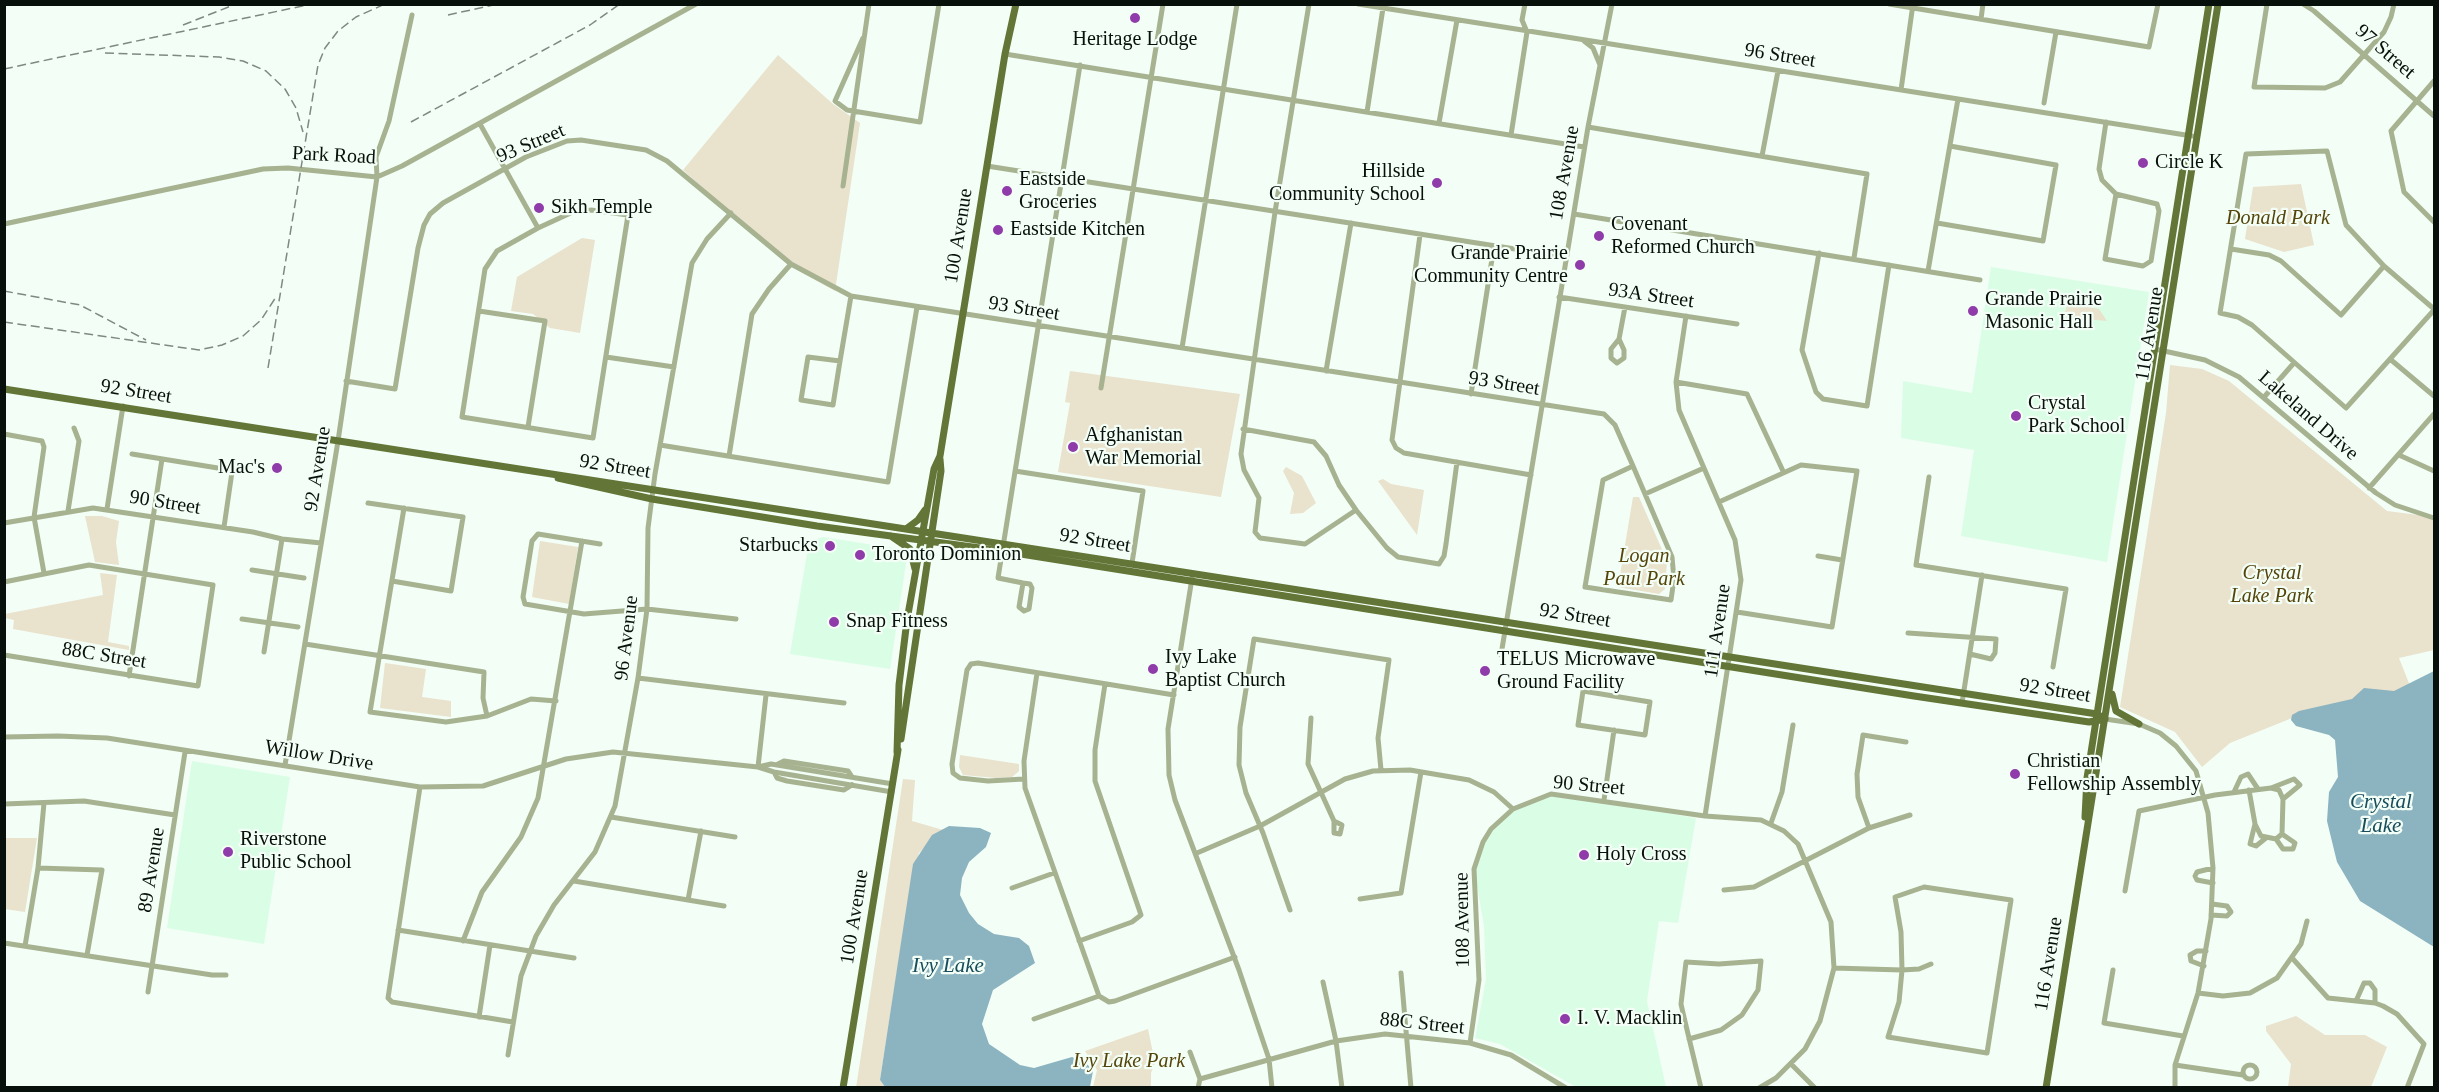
<!DOCTYPE html>
<style>
body{margin:0}
#map{position:relative;width:2439px;height:1092px;overflow:hidden;background:#f3fef6;font-family:"Times New Roman",serif}
canvas{display:block}
.frame{position:absolute;inset:0;border:6px solid #07100a;pointer-events:none}
</style>
<div id="map">
<canvas width="2439" height="1092"></canvas>
<div class="frame"></div>
</div>
<script>
const context = document.querySelector('canvas').getContext('2d');
context.lineJoin = 'round';
function fill(path, color) { context.fillStyle = color; context.fill(path, 'evenodd'); }
const toPath = rows => new Path2D(rows.map(r => 'M' + r).join(''));
function trace(path, color, width, dash) { context.strokeStyle = color; context.lineWidth = width; context.lineCap = dash ? 'butt' : 'round'; context.setLineDash(dash || []); context.stroke(path); }
function write(font, color, halo, rows, align = 'center') {
  context.font = font + ' "Times New Roman",serif'; context.lineWidth = 4.5; context.setLineDash([]); context.textBaseline = 'middle'; context.strokeStyle = halo; context.fillStyle = color; for (const [text, x, y, turn = 0] of rows) {
    context.save(); context.translate(x, y); context.rotate((+turn || 0) * Math.PI / 180); context.textAlign = isNaN(turn) ? turn : align; if (halo) context.strokeText(text, 0, 0); context.fillText(text, 0, 0); context.restore();
  }
}
fill(toPath([
 [1991,267,2149,292,2107,562,1961,536,1974,450,1901,438,1903,381,1972,393],
 [823,537,899,549,907,557,890,669,790,654,809,542],
 [192,761,290,777,264,944,167,928],
 [1551,794,1696,818,1678,923,1659,921,1647,1001,1666,1087,1576,1087,1500,1044,1475,1038,1486,979,1484,926,1474,869,1491,829,1513,809]
]), '#dafde5');
fill(toPath([
 [778,55,833,104,860,123,835,291,788,265,683,170],
 [2301,184,2314,245,2284,252,2245,239,2253,187],
 [582,238,595,240,580,333,550,328,533,314,511,311,517,277],
 [2068,296,2072,296,2079,305,2099,309,2107,321,2064,317,2062,314,2066,310],
 [2170,365,2202,369,2229,381,2387,511,2434,517,2434,650,2399,658,2418,706,2307,712,2230,743,2202,767,2175,732,2120,707,2166,413],
 [1070,371,1240,394,1221,497,1058,472,1070,403,1065,402],
 [1286,467,1302,476,1316,503,1303,513,1290,514,1294,493,1283,471],
 [1383,479,1391,484,1424,490,1417,535,1378,481],
 [1633,497,1639,497,1667,561,1665,589,1659,594,1618,587],
 [85,516,102,516,119,521,116,542,119,565,95,562],
 [540,541,578,547,569,604,532,597],
 [100,573,117,575,108,642,129,646,129,650,13,629,14,620,5,618,5,614,103,595],
 [385,663,426,669,422,697,451,701,451,717,380,708],
 [960,755,1019,764,1019,771,1012,777,996,778,963,775,959,767],
 [903,779,915,780,912,821,943,830,919,853,908,900,880,1080,887,1087,856,1088],
 [5,838,37,838,25,912,5,909],
 [2296,1016,2325,1035,2365,1035,2387,1047,2371,1087,2288,1087,2291,1064,2266,1031,2266,1026],
 [1148,1029,1155,1063,1151,1073,1151,1087,1093,1087,1097,1070,1085,1051]
]), '#e9e2cd');
fill(toPath([
 [2434,671,2434,947,2360,901,2337,862,2327,821,2329,792,2338,777,2335,740,2329,735,2296,726,2291,720,2292,715,2299,711,2352,699,2364,688,2394,691],
 [949,826,980,828,991,833,986,847,969,862,962,878,960,895,969,913,978,924,994,934,1019,938,1029,946,1035,963,993,990,982,1024,989,1044,1020,1065,1034,1068,1072,1057,1086,1063,1093,1071,1090,1087,886,1088,880,1080,913,864,932,835]
]), '#8cb3c0');
trace(toPath([
 [1309,4,1275,212,1241,454,1244,470,1259,498,1255,532,1260,538,1305,544,1356,510],
 [1358,4,2192,136],
 [1889,4,2149,47,2158,4],
 [2267,4,2254,87,2325,88,2340,82,2384,32,2391,17,2394,4],
 [2303,4,2314,11,2434,116],
 [1981,19,1983,4],
 [863,38,835,101,847,110,920,122,939,4],
 [1584,41,1593,48,1600,65],
 [1005,54,1584,147],
 [2434,81,2391,131,2404,192,2434,222],
 [1901,90,1913,4],
 [2044,103,2056,32],
 [1367,112,1383,8],
 [2106,122,2099,169,2102,180,2116,194,2157,204,2159,211,2151,261,2143,266,2105,259,2116,194],
 [1439,123,1457,20],
 [480,124,538,228],
 [1588,127,1867,174,1854,258],
 [1511,135,1527,32,1522,20,1525,4],
 [1762,156,1778,71],
 [987,166,1566,257],
 [843,186,869,4],
 [591,210,628,215,593,438,462,417,485,269,497,251,538,228,575,211,591,210],
 [1574,214,1980,280],
 [1937,223,2043,241,2056,165,1950,146],
 [4,224,263,169,288,168,377,177,402,166,696,4],
 [1420,235,1392,440,1396,448,1404,453,1531,475],
 [2231,249,2269,255,2281,261,2341,315,2384,266],
 [1819,253,1802,350,1816,392,1823,399,1867,406,1889,265],
 [1928,271,1958,99],
 [1559,297,1737,324],
 [2434,309,2384,266,2346,225,2327,151,2246,154,2220,313,2238,317,2252,325,2346,408,2434,310],
 [479,311,545,321,528,427],
 [1686,316,1676,382,1679,410,1735,540,1741,580,1705,816],
 [1619,339,1624,350,1624,358,1617,363,1611,358,1611,349,1619,339,1625,307],
 [1182,348,1237,4],
 [2155,349,2205,360,2239,377,2376,493,2395,505,2434,518],
 [606,357,674,367],
 [2390,359,2434,396],
 [840,361,808,357,801,400,833,405,840,361,851,296],
 [1326,371,1351,223],
 [346,381,395,389,418,248,424,225,430,214,443,203,526,157,567,141,581,140,646,150,667,161,791,264,851,296,1604,414,1615,425,1633,466,1672,557,1674,579,1671,600,1585,587,1603,480,1633,466],
 [1676,382,1747,394,1783,471],
 [1101,388,1163,4],
 [1471,394,1494,246],
 [2265,396,2293,364],
 [1243,429,1314,442,1326,456,1339,485,1356,510,1387,548,1398,557,1439,564,1444,556,1446,544,1457,462],
 [4,434,42,441,44,447,34,517,44,573],
 [660,445,888,482,917,307],
 [132,454,230,470,232,472,224,527],
 [2399,455,2434,471],
 [729,456,752,314,769,289,791,264],
 [1015,471,1143,491,1132,563],
 [1929,477,1916,565,2066,589,2053,667],
 [2369,488,2434,414],
 [1645,494,1704,468],
 [1719,502,1801,465,1857,471,1832,627,1737,612],
 [368,503,463,517,451,591,392,581],
 [404,508,370,712,446,722,487,716,531,699,556,701],
 [107,509,123,406],
 [68,511,79,441,74,428],
 [4,523,93,508,253,532,282,539,321,543],
 [600,544,538,534,532,541,523,597,525,604,584,614,647,609,736,619],
 [1818,556,1842,560],
 [252,570,304,578],
 [1192,578,1168,729,1169,775,1175,800,1239,970,1269,1059,1272,1088],
 [4,582,89,565,213,585,198,686,4,655],
 [1023,583,1019,607,1024,611,1029,609,1032,588,1030,584,1023,583,998,578,1080,65],
 [242,619,298,627],
 [1908,633,1996,639,1995,653,1991,659,1970,654],
 [305,644,484,672,483,698,487,716],
 [264,652,282,539],
 [1501,655,1588,127,1612,4],
 [1037,673,1024,761,1025,788,1099,996],
 [129,676,162,459],
 [638,678,844,703],
 [1583,691,1650,702,1645,735,1578,725,1583,691],
 [1962,703,1982,575],
 [1311,718,1308,764,1334,821,1334,833,1340,834,1342,825,1334,821],
 [2105,719,2139,724,2160,733,2176,746,2196,771,2208,813,2213,868,2211,919,2198,993,2175,1065,2175,1088],
 [4,737,58,736,107,738,420,787,483,786,566,759,613,752,758,767,774,772,892,792],
 [285,765,338,441,377,177,376,157,389,121,412,15],
 [776,765,784,761,848,771,852,777],
 [758,767,771,764,893,784],
 [758,767,766,695],
 [774,772,777,778,787,781,844,790,852,785],
 [1024,779,988,781,960,778,953,773,952,764,967,670,971,664,978,663,1174,695],
 [420,787,388,998,392,1002,513,1022],
 [2271,788,2279,790,2283,799,2282,834],
 [2249,790,2255,824,2261,836,2276,839,2282,834],
 [2234,792,2241,777,2248,774,2258,789],
 [1604,800,1614,730],
 [4,804,84,801,175,815],
 [611,817,735,837],
 [1771,823,1782,792,1793,725],
 [2255,824,2250,844,2256,846,2266,838],
 [1869,828,1858,797,1857,774,1863,735,1906,742],
 [2276,839,2283,849,2293,849,2295,843,2282,834],
 [1197,853,1260,826,1345,779,1373,771,1410,770,1469,780,1494,792,1513,809],
 [38,868,102,870,87,955],
 [574,881,724,906],
 [2213,883,2197,880,2195,876,2197,872,2213,868],
 [1924,887,2011,900,1987,1053,1888,1037,1899,1002,1902,970,1901,932,1895,897,1924,887],
 [1012,888,1054,873],
 [1724,890,1754,887,1869,828,1910,815],
 [2125,891,2139,811,2215,795,2271,788,2294,779,2300,785,2283,799],
 [1360,899,1401,893,1421,772],
 [688,900,701,831],
 [1290,910,1263,833,1246,793,1239,765,1240,727,1254,639,1389,660,1378,738,1381,770],
 [2211,915,2227,916,2231,912,2227,906,2212,904],
 [398,930,574,958],
 [463,941,482,892,521,837,538,798,582,541],
 [1079,941,1132,922,1141,915,1095,781,1095,750,1105,684],
 [4,943,212,975,226,975],
 [25,946,38,868,44,803],
 [2293,959,2328,998,2375,1003,2383,1006,2397,1014,2424,1044,2407,1088],
 [2204,966,2191,961,2190,955,2197,951,2206,951],
 [1834,968,1902,970,1919,969,1931,964],
 [2113,970,2104,1023,2183,1036],
 [1401,973,1411,1088],
 [1323,982,1336,1041,1342,1088],
 [148,992,185,752],
 [2198,993,2223,996,2250,993,2277,978,2301,944,2307,921],
 [1099,996,1109,1002,1115,1001,1235,957],
 [2356,1001,2364,983,2370,983,2375,990,2375,1003],
 [479,1017,490,945],
 [1034,1019,1099,996],
 [1689,1039,1721,1030,1742,1015,1758,990,1761,961,1719,964,1686,962,1681,1004,1683,1013,1701,1088],
 [1470,1043,1479,980,1474,869,1483,842,1491,829,1513,809,1551,794,1705,816,1761,820,1784,831,1798,844,1831,922,1834,968,1820,1021,1805,1049,1776,1078,1759,1088],
 [1190,1052,1200,1079,1198,1088],
 [508,1055,521,976,536,936,554,905,595,852,615,806,638,678,647,609,648,528,655,474,692,263,707,239,731,213],
 [1791,1064,1815,1088],
 [2175,1065,2243,1075],
 '2243 1072a7 7 0 1 1 14 0a7 7 0 1 1-14 0Z',
 [1200,1079,1336,1041,1385,1034,1470,1043,1511,1055,1566,1088]
]), '#a7b291', 5);
trace(toPath([
 [4,389,2097,714,2105,719],
 [558,478,652,499,817,526,1002,551,1914,696,2089,722,2105,719],
 [906,529,918,520,925,510],
 [891,536,910,549,915,569],
 [2112,694,2116,711,2139,724],
 [901,739,941,471,940,459],
 [897,752,899,685,907,620,934,469,940,456,1005,54,1016,4],
 [2085,817,2087,778,2098,708,2209,4],
 [843,1088,898,750],
 [2046,1088,2218,4]
]), '#637537', 7);
trace(toPath([
 [448,15,498,4],
 [183,25,236,4],
 [105,53,219,57,243,61,266,71,285,89,296,108,303,132],
 [4,69,312,4],
 [411,122,590,25,620,4],
 [4,291,80,305,146,340],
 [4,322,199,350,222,345,243,336,261,320,276,297],
 [268,368,318,65,325,48,338,31,356,17,385,4]
]), '#7f8982', 1.5, [9, 4.5]);
for (const [x, y, r, color] of [
 [1135,18,6,"#8f3caa"],
 [2143,163,6,"#8f3caa"],
 [1437,183,6,"#8f3caa"],
 [1007,191,6,"#8f3caa"],
 [539,208,6,"#8f3caa"],
 [998,230,6,"#8f3caa"],
 [1599,236,6,"#8f3caa"],
 [1580,265,6,"#8f3caa"],
 [1973,311,6,"#8f3caa"],
 [2016,416,6,"#8f3caa"],
 [1073,447,6,"#8f3caa"],
 [277,468,6,"#8f3caa"],
 [830,546,6,"#8f3caa"],
 [860,555,6,"#8f3caa"],
 [834,622,6,"#8f3caa"],
 [1153,669,6,"#8f3caa"],
 [1485,671,6,"#8f3caa"],
 [2015,774,6,"#8f3caa"],
 [228,852,6,"#8f3caa"],
 [1584,855,6,"#8f3caa"],
 [1565,1019,6,"#8f3caa"]
]) { const dot = new Path2D(); dot.arc(x, y, r, 0, 2 * Math.PI); context.fillStyle = color; context.fill(dot); trace(dot, '#f3fef6', 2); }
write('20px', '#07100a', '#f3fef6', [
 ["Heritage Lodge",1135,40,"center"],
 ["Circle K",2155,163],
 ["Hillside",1425,172,"right"],
 ["Community School",1425,195,"right"],
 ["Eastside",1019,180],
 ["Groceries",1019,203],
 ["Sikh Temple",551,208],
 ["Covenant",1611,225],
 ["Reformed Church",1611,248],
 ["Eastside Kitchen",1010,230],
 ["Grande Prairie",1568,254,"right"],
 ["Community Centre",1568,277,"right"],
 ["Grande Prairie",1985,300],
 ["Masonic Hall",1985,323],
 ["Crystal",2028,404],
 ["Park School",2028,427],
 ["Afghanistan",1085,436],
 ["War Memorial",1085,459],
 ["Mac's",265,468,"right"],
 ["Starbucks",818,546,"right"],
 ["Toronto Dominion",872,555],
 ["Snap Fitness",846,622],
 ["Ivy Lake",1165,658],
 ["Baptist Church",1165,681],
 ["TELUS Microwave",1497,660],
 ["Ground Facility",1497,683],
 ["Christian",2027,762],
 ["Fellowship Assembly",2027,785],
 ["Riverstone",240,840],
 ["Public School",240,863],
 ["Holy Cross",1596,855],
 ["I. V. Macklin",1577,1019]
], 'left');
write('20px', '#07100a', '#f3fef6', [
 ["97 Street",2385,52,41],
 ["96 Street",1780,56,9],
 ["93 Street",531,144,-23],
 ["Park Road",334,156,3],
 ["108 Avenue",1565,173,-80],
 ["100 Avenue",959,236,-81],
 ["93A Street",1651,296,8],
 ["93 Street",1024,309,9],
 ["116 Avenue",2150,334,-81],
 ["93 Street",1504,384,9],
 ["92 Street",136,392,9],
 ["Lakeland Drive",2308,416,41],
 ["92 Street",615,467,9],
 ["92 Avenue",318,469,-81],
 ["90 Street",165,503,9],
 ["92 Street",1095,541,9],
 ["92 Street",1575,616,9],
 ["111 Avenue",1718,631,-82],
 ["96 Avenue",627,638,-83],
 ["88C Street",104,656,9],
 ["92 Street",2055,691,9],
 ["Willow Drive",319,756,9],
 ["90 Street",1589,786,5],
 ["89 Avenue",152,870,-81],
 ["100 Avenue",855,917,-81],
 ["108 Avenue",1463,920,-91],
 ["116 Avenue",2049,964,-81],
 ["88C Street",1422,1024,6]
]);
write('italic 20px', '#554409', '#f3fef6', [
 ["Donald Park",2278,219],
 ["Logan",1644,557],
 ["Paul Park",1644,580],
 ["Crystal",2272,574],
 ["Lake Park",2272,597],
 ["Ivy Lake Park",1129,1062]
]);
write('italic 21px', '#164c5b', '#f3fef6', [
 ["Crystal",2381,802],
 ["Lake",2381,826],
 ["Ivy Lake",948,966]
]);
</script>
